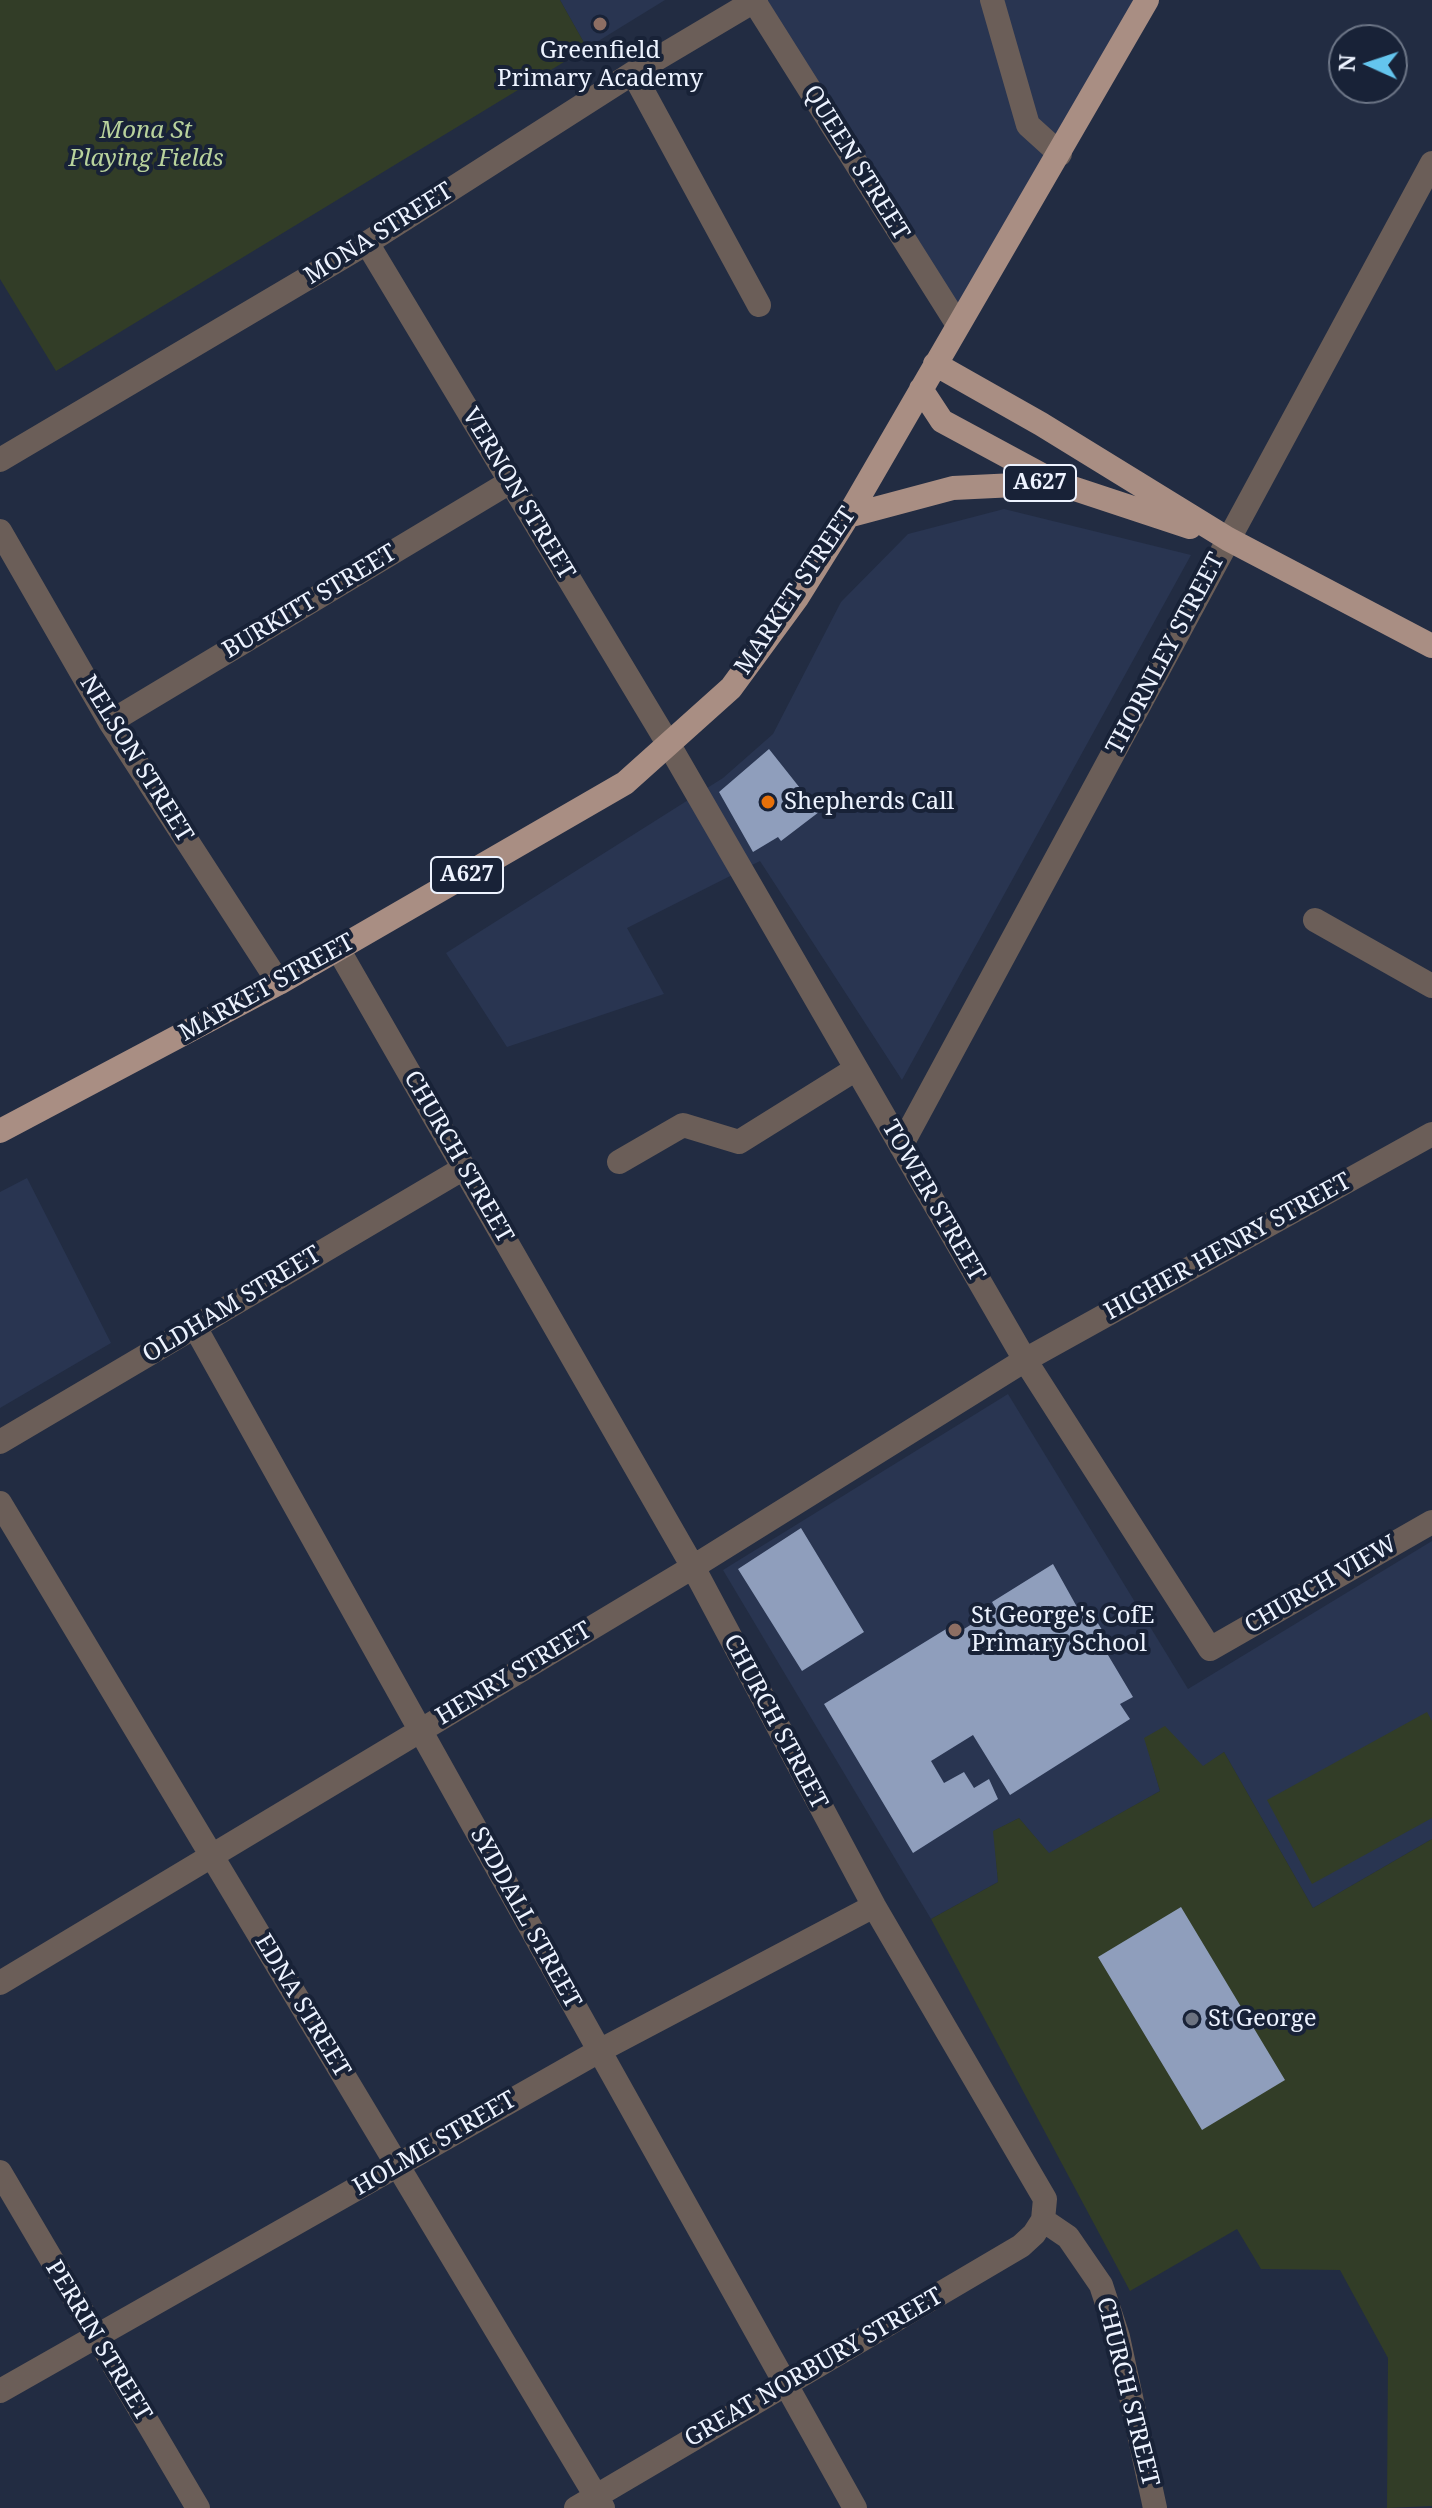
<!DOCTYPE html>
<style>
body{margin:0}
#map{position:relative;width:1432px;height:2508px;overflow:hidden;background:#222c42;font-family:"Noto Serif",serif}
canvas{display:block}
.north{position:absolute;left:1328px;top:24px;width:80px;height:80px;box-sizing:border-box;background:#182237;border:2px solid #6d7687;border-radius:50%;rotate:273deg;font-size:22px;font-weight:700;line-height:32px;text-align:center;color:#edf3ff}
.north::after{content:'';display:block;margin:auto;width:28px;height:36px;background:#64c5ee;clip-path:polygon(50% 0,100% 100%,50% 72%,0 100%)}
</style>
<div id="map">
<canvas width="1432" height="2508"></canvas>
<div class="north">N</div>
</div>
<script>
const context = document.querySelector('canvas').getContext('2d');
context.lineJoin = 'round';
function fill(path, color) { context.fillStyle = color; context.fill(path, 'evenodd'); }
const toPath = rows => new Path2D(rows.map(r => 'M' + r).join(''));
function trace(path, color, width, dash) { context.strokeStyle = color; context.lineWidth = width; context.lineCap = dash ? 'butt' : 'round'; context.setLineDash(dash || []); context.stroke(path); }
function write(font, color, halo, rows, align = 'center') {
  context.font = font + ' "Noto Serif",serif'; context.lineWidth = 8; context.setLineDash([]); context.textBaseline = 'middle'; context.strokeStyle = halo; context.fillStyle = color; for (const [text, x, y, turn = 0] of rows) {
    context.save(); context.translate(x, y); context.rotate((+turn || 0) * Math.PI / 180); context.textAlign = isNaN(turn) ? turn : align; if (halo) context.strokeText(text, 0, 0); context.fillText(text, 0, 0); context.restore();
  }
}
fill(toPath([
 [560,0,665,0,587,48],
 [753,0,1147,0,958,325],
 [1004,509,1191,555,902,1080,760,861,627,928,664,994,507,1047,446,953,723,778,773,734,841,602,908,534],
 [27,1178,111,1343,0,1408,0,1192],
 [1008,1394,1188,1689,1432,1541,1432,1839,1313,1908,1224,1752,1203,1767,1145,1738,1160,1791,1049,1854,1019,1818,994,1831,998,1882,931,1919,723,1570]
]), '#293551');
fill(toPath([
 [0,0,560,0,587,48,56,371,0,279],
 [1427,1712,1432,1721,1432,1818,1312,1884,1267,1800],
 [1165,1726,1203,1766,1224,1752,1313,1908,1432,1839,1432,2506,1387,2508,1388,2358,1340,2270,1261,2269,1237,2229,1130,2291,931,1919,998,1882,993,1831,1019,1818,1049,1853,1160,1791,1144,1738]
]), '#323d27');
fill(toPath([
 [769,749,819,812,781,841,778,837,753,852,719,792],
 [801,1528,864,1632,802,1671,738,1569],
 [1053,1564,1082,1616,1091,1612,1112,1646,1105,1650,1133,1697,1120,1704,1130,1719,1010,1795,973,1735,931,1761,944,1783,964,1772,974,1788,989,1779,998,1799,913,1853,824,1704,951,1626,956,1634,996,1609,992,1602],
 [1181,1907,1285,2080,1202,2130,1098,1957]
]), '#8f9ebc');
trace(toPath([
 [992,0,1028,125,1060,154],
 [754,1,958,325],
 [633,73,759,305],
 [367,243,669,745,1025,1360,1210,1649,1432,1522],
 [0,460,367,243,633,73,756,0],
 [0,531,110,722,279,983],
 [110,722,510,482],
 [1315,920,1432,986],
 [338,949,693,1567,874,1906,1045,2199,1043,2220,1034,2234,1021,2246,576,2508],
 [901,1146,1432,163],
 [619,1162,683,1125,739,1142,856,1069],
 [195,1327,855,2508],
 [0,1442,464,1168],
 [0,1503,603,2508],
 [0,1983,693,1567,1025,1360,1432,1134],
 [0,2172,198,2508],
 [1043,2220,1068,2237,1101,2285,1118,2337,1155,2508],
 [0,2391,599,2051,874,1906]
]), '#6b5e58', 24);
trace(toPath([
 [935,364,1041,424,1228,539,1432,646],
 [921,389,942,421,1055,482],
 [848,516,953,488,1057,483,1190,527],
 [0,1131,279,983,625,783,731,688,797,598,848,516,1147,0]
]), '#a98e83', 24);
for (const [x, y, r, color] of [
 [600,24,8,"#8d6e63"],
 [768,802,8,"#e8710a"],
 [955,1630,8,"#8d6e63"],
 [1192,2019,8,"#6b7280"]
]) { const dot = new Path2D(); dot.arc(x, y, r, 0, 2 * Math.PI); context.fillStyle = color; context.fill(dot); trace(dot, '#182237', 3); }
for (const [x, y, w] of [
 [1040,483,72],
 [467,875,72]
]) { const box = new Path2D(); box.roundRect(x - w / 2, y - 18, w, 36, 6); context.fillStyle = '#182237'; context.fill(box); trace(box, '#edf3ff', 2); }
write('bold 22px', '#edf3ff', null, [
 ["A627",1040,483],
 ["A627",467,875]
]);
write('24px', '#edf3ff', '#182237', [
 ["Greenfield",600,51,"center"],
 ["Primary Academy",600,79,"center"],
 ["Shepherds Call",784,802],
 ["St George's CofE",971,1616],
 ["Primary School",971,1644],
 ["St George",1208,2019]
], 'left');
write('italic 24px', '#b8d29c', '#182237', [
 ["Mona St",146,131],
 ["Playing Fields",146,159]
]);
write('24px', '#edf3ff', '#182237', [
 ["QUEEN STREET",856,163,58],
 ["MONA STREET",379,234,-32],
 ["VERNON STREET",518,494,59],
 ["MARKET STREET",796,591,-56],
 ["BURKITT STREET",310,602,-31],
 ["THORNLEY STREET",1166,654,-62],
 ["NELSON STREET",136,759,58],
 ["MARKET STREET",267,988,-29],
 ["CHURCH STREET",458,1157,60],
 ["TOWER STREET",933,1201,60],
 ["HIGHER HENRY STREET",1228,1247,-29],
 ["OLDHAM STREET",232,1305,-31],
 ["CHURCH VIEW",1321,1585,-30],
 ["HENRY STREET",514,1674,-31],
 ["CHURCH STREET",775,1722,62],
 ["SYDDALL STREET",525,1918,61],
 ["EDNA STREET",302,2006,59],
 ["HOLME STREET",435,2144,-30],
 ["PERRIN STREET",98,2341,59],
 ["GREAT NORBURY STREET",814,2368,-30],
 ["CHURCH STREET",1127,2392,76]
]);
</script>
